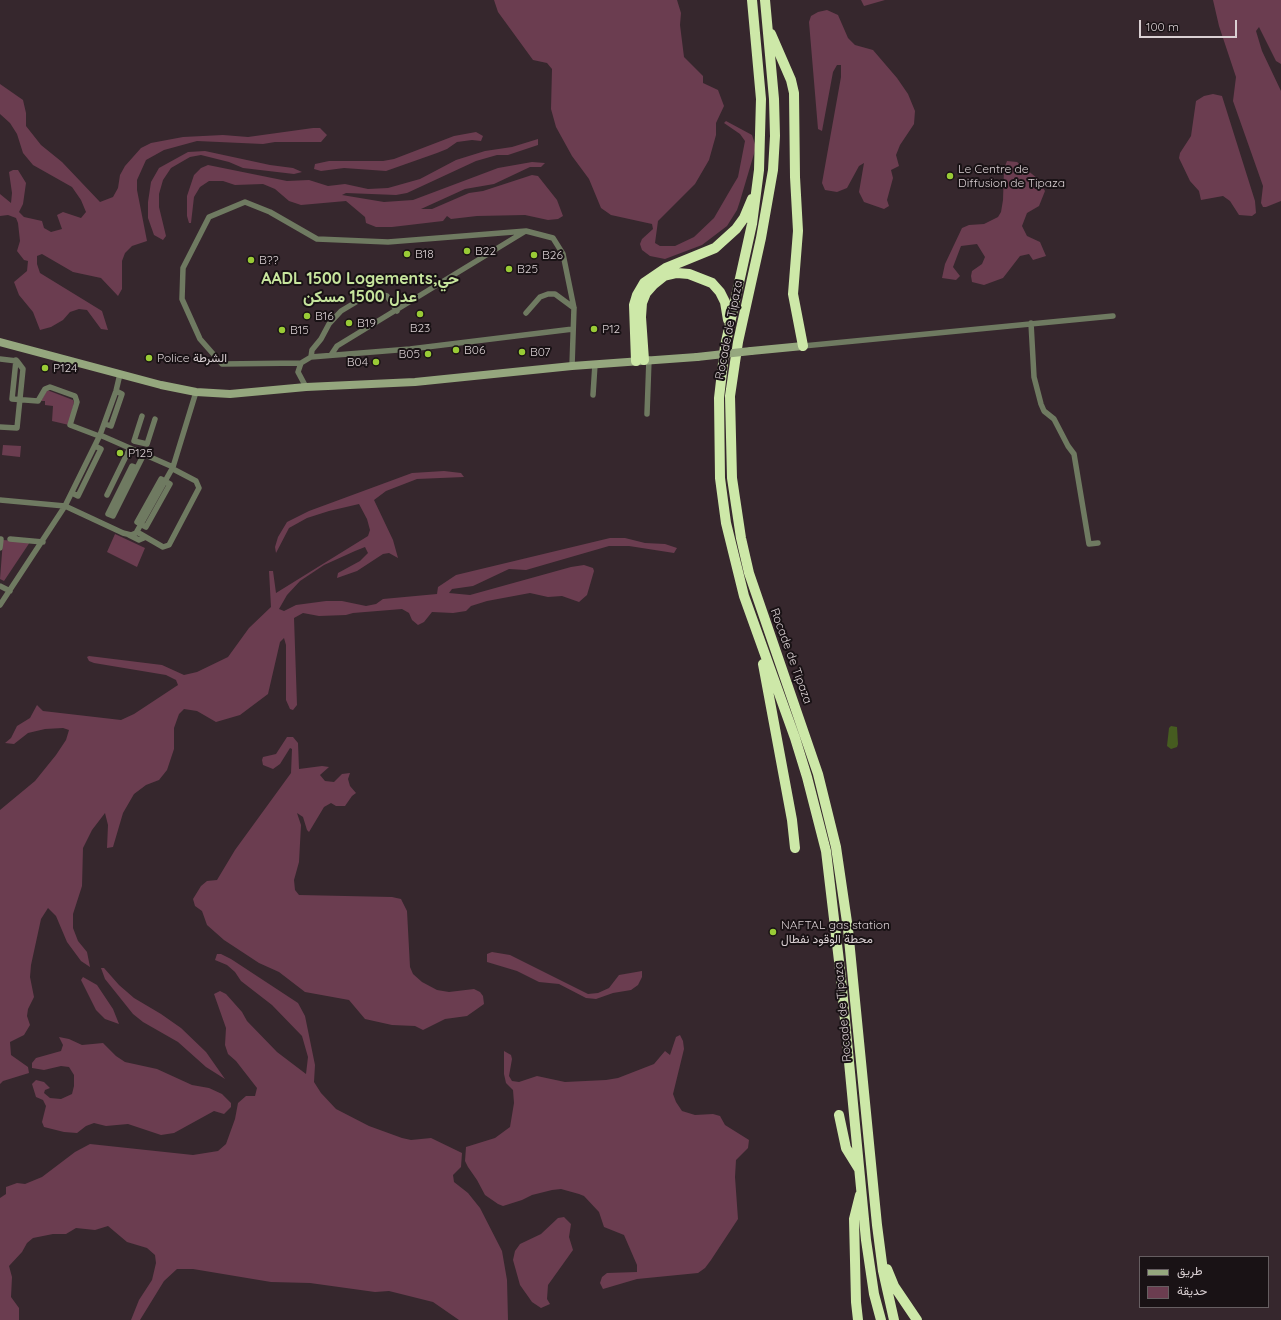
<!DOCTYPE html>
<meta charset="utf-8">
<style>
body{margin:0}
#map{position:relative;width:1281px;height:1320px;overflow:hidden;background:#36272d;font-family:Quicksand,Vazirmatn,sans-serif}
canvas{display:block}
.legend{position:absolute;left:1139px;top:1256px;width:130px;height:52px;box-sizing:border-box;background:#191215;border:1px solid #665e61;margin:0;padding:5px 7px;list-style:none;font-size:12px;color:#dad0d3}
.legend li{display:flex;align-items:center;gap:8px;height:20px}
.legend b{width:20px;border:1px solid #665e61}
.scale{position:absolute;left:1139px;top:20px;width:98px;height:18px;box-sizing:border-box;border:2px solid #dad0d3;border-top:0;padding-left:5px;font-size:12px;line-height:14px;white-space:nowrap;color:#dad0d3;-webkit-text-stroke:3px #191215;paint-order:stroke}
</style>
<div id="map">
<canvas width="1281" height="1320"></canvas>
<ul class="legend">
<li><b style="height:5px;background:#95a77e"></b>طريق</li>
<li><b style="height:11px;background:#6b3d50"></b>حديقة</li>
</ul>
<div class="scale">100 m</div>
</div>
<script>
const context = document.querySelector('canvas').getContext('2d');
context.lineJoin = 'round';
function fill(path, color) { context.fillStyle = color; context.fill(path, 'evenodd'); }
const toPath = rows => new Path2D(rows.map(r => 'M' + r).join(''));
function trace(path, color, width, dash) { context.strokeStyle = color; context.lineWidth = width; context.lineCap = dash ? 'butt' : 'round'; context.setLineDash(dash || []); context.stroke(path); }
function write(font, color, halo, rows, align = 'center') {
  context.font = font + ' Quicksand,Vazirmatn,sans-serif'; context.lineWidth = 4; context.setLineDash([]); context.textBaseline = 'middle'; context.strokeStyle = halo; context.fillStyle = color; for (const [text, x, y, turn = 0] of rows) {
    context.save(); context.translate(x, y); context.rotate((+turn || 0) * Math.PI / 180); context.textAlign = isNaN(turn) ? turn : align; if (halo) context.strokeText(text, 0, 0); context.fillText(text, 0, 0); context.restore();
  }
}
fill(toPath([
 [494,0,677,0,681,13,680,25,684,57,703,76,703,83,718,90,724,106,716,123,716,135,709,160,695,184,658,221,655,243,660,246,675,246,694,237,714,218,732,187,738,177,745,141,740,134,724,123,726,121,752,135,756,147,740,201,737,210,727,226,702,245,665,259,650,256,642,250,640,244,642,239,653,229,652,224,611,215,601,208,589,179,572,156,556,127,551,109,552,69,547,63,533,60,498,12],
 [861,0,885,0,864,6],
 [1213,0,1281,0,1281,64,1276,61,1259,27,1256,31,1262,51,1281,91,1281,201,1266,207,1263,207,1261,203,1263,186,1233,101,1236,77,1219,26],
 [827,10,838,15,848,38,855,45,873,50,897,78,908,94,915,111,914,124,900,145,896,155,899,166,891,170,893,178,887,200,889,206,884,209,864,202,859,192,864,163,859,166,847,188,837,192,825,190,822,183,841,77,841,65,837,65,833,72,822,131,818,129,809,22,811,16,818,12],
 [0,84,23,100,26,113,26,126,41,145,62,162,100,202,113,197,118,188,120,175,125,166,141,148,151,143,183,137,223,135,248,137,313,128,320,128,327,135,321,142,275,142,263,144,197,141,164,150,146,160,137,180,137,190,147,241,132,246,125,253,122,261,122,289,118,296,101,278,73,272,42,254,37,256,37,264,40,273,102,311,108,330,101,329,87,310,79,309,70,312,63,320,51,327,40,330,33,312,19,295,14,282,27,271,28,261,24,260,17,251,20,241,18,223,16,218,8,215,0,216,0,194,11,203,12,193,9,172,13,170,18,170,26,183,23,204,19,212,24,217,42,221,44,228,51,232,62,229,57,215,63,212,81,218,86,212,81,200,72,187,33,165,23,153,17,134,10,123,0,114],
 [1213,94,1222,96,1255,201,1256,213,1252,216,1239,215,1230,201,1223,196,1201,200,1199,191,1190,181,1179,158,1180,153,1191,136,1196,101,1204,96],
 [476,132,483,136,481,141,472,140,457,142,447,149,437,153,386,171,344,168,321,171,314,169,315,164,329,161,383,161,394,159,454,136],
 [538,139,538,145,508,155,497,155,476,161,407,193,396,195,346,193,342,195,384,202,413,200,498,168,532,162,545,163,541,167,530,167,494,184,465,189,421,209,432,209,469,193,483,191,532,175,538,176,557,200,563,216,558,219,548,220,525,215,477,216,451,219,447,216,443,221,392,227,376,227,366,223,365,217,346,201,301,205,289,201,275,189,263,184,235,185,223,181,209,181,200,187,194,197,191,223,189,223,187,216,187,196,194,175,201,168,208,165,287,181,309,180,328,186,345,184,368,189,388,188,420,179,456,160,485,151,512,147],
 [205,151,270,165,293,168,302,172,294,174,243,168,229,162,201,155,190,157,171,168,163,180,159,194,159,207,166,236,163,240,154,235,148,218,148,202,151,182,159,168,188,152],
 [1007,161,1017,162,1037,178,1045,191,1039,206,1027,213,1022,226,1027,236,1040,242,1046,256,1033,260,1029,254,1020,256,1003,278,984,285,972,282,971,276,972,271,982,264,985,257,977,244,961,246,953,267,960,276,956,280,942,278,945,264,962,228,969,225,984,224,998,217,1001,212,1003,200,1004,169],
 [47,390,73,400,74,402,69,425,52,421,53,406,45,405,45,401,41,401],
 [3,445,21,446,20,457,2,455],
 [444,471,461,473,464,477,417,479,386,491,374,500,393,540,398,558,389,553,383,554,357,571,337,578,338,573,360,561,368,553,365,547,355,551,324,565,300,581,287,595,279,609,284,611,296,605,326,601,342,601,366,606,376,604,383,599,437,594,438,587,456,575,610,538,625,538,645,543,665,544,677,548,674,553,629,546,609,546,526,570,509,569,473,586,452,589,449,593,470,595,571,567,584,565,593,568,594,571,587,595,579,602,562,596,548,597,530,593,487,601,471,606,466,611,453,613,432,612,424,622,418,625,412,620,409,613,402,609,353,613,346,615,319,616,303,613,294,618,297,705,293,710,290,709,286,700,286,645,284,638,280,642,268,694,240,715,216,722,197,711,184,709,179,714,174,728,174,749,167,770,159,780,146,785,134,794,123,813,113,847,107,848,108,825,105,813,92,830,83,848,82,886,73,914,73,928,78,941,87,952,90,967,81,961,67,942,56,916,48,908,41,919,31,965,30,977,34,997,28,1009,27,1016,30,1025,24,1035,10,1042,11,1055,28,1067,29,1073,3,1081,0,1084,0,810,35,781,56,755,66,740,69,730,63,728,45,729,28,733,14,744,5,743,11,738,17,726,30,718,37,705,43,711,121,720,134,714,178,685,176,680,166,675,94,663,89,661,87,657,89,656,162,665,184,675,197,672,228,657,249,628,271,607,269,571,273,571,276,593,368,536,370,530,367,519,359,504,329,511,307,518,289,528,276,553,275,547,278,537,287,522,309,511,412,473],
 [115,534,145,548,137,567,107,552],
 [3,540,30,542,4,581,0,579],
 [287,737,293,737,298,743,299,769,322,766,329,767,320,775,325,781,334,782,342,774,350,773,348,779,350,786,356,793,352,796,345,806,336,806,331,803,324,807,309,832,307,830,303,817,297,813,301,825,299,862,294,880,295,890,299,895,392,897,401,899,407,911,410,967,413,974,422,982,437,990,449,992,474,989,480,992,483,996,484,1004,467,1016,445,1019,423,1030,415,1026,392,1025,365,1019,349,1000,305,992,279,972,259,963,224,940,207,925,202,911,195,906,193,899,201,886,207,881,217,880,235,850,291,773,292,749,290,748,280,764,273,769,263,765,262,760,263,757,276,754],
 [492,952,510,955,588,994,598,993,609,988,619,975,642,971,642,977,638,985,631,990,613,993,596,999,586,998,559,984,539,982,517,971,487,962,487,954],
 [217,954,221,954,231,959,298,1003,305,1016,315,1065,314,1082,321,1093,336,1109,369,1126,402,1138,411,1140,431,1138,462,1153,461,1167,453,1175,454,1182,468,1193,480,1208,502,1251,507,1280,508,1320,459,1320,433,1302,389,1291,375,1292,310,1283,271,1282,193,1269,177,1269,164,1281,140,1320,131,1320,139,1300,152,1280,156,1263,155,1255,147,1248,127,1242,108,1226,95,1230,76,1228,66,1234,53,1234,33,1238,27,1243,22,1252,9,1266,12,1277,11,1297,19,1308,19,1320,0,1320,0,1198,6,1194,6,1187,17,1183,25,1184,42,1177,75,1152,90,1144,193,1155,218,1151,226,1144,235,1119,238,1103,246,1096,255,1096,257,1088,236,1061,228,1054,225,1045,226,1028,214,994,220,991,226,994,242,1012,247,1021,277,1052,306,1074,308,1057,302,1036,272,1005,241,981,235,972,227,965,215,960],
 [101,968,104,968,119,985,134,998,161,1014,181,1028,206,1052,225,1079,206,1067,178,1042,143,1022,133,1014,105,979],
 [83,977,97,985,113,1009,119,1024,105,1019,96,1010,81,980],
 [680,1035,683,1041,684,1049,673,1094,676,1102,682,1111,695,1115,713,1114,720,1116,725,1125,749,1140,748,1148,736,1160,735,1177,738,1219,711,1260,705,1268,698,1273,637,1279,603,1289,600,1283,602,1277,607,1273,637,1272,637,1265,624,1235,604,1227,599,1212,584,1196,579,1194,561,1189,552,1190,532,1195,522,1200,503,1206,498,1204,485,1195,477,1180,468,1167,465,1161,466,1147,495,1138,510,1127,514,1103,513,1090,506,1083,504,1074,504,1051,511,1055,512,1059,509,1076,512,1081,519,1082,537,1076,565,1082,606,1080,618,1078,654,1064,665,1051,670,1055,676,1037],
 [59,1037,69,1039,82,1045,103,1043,116,1056,125,1062,157,1069,192,1085,209,1088,222,1094,231,1103,231,1107,224,1114,214,1111,174,1133,161,1135,128,1124,106,1126,94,1123,86,1126,77,1133,64,1132,44,1127,42,1122,46,1106,43,1100,36,1097,32,1084,36,1080,44,1082,50,1088,45,1090,44,1093,50,1098,61,1099,72,1094,74,1086,74,1075,69,1067,61,1066,44,1070,32,1068,32,1063,36,1058,61,1051,63,1045],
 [564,1217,571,1224,569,1237,573,1250,548,1285,547,1299,550,1304,541,1308,532,1302,520,1285,513,1260,515,1251,520,1244,541,1234,558,1218]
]), '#6b3d50');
fill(toPath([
 [1171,726,1177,727,1178,744,1177,747,1171,749,1167,746,1169,728]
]), '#465c20');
trace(toPath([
 [526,313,540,297,548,294,555,294,574,308],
 [1031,323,1034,377,1041,404,1044,411,1054,419,1068,446,1074,454,1089,544,1098,543],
 [803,346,1113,316],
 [331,355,337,346,524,232],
 [311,357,312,350,321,339,329,324,341,311,366,296,375,293,387,296,397,311],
 [0,359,17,361,23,369,17,428,0,427],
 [16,360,12,399,38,401,45,389,50,387,75,396,77,402,70,425,99,436],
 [301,363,222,364,200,339,182,299,183,268,209,217,245,202,270,212,317,239,388,242,526,231,553,238,563,254,574,308,572,366],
 [306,387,298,372,301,363,311,357,410,349,573,329],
 [593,395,595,364],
 [647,414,649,359],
 [142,416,134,441,147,444,155,419],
 [105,424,111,426,122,394,116,391],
 [100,435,173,467],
 [137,468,132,466,108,514,113,516,144,454],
 [161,479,170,484,146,527,137,522,161,479],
 [72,493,78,496,101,449,95,446],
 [107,495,130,448],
 [0,500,65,506,123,533,131,535,136,533,173,467,196,392],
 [137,532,163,547,169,545,199,488,196,481,173,469],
 [129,535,139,540,146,537],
 [10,539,43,542],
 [0,548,1,539],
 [0,586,10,591],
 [0,605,65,506,100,435,116,391,120,374]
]), '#6f7a61', 5.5);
trace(toPath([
 [0,342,161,385,196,392,230,394,306,387,415,382,572,366,697,357],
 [751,351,803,346]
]), '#95a77e', 8);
trace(toPath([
 [752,0,761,99,759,170,752,224,725,346,719,398,720,478,726,523,744,596,795,738,807,777,826,851,841,978,866,1240,874,1294,881,1320],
 [765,0,774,99,775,136,773,170,761,238,738,342,730,396,732,478,741,538,749,573,818,774,836,847,848,929,877,1225,883,1271,894,1320],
 [771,34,791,80,794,93,795,177,798,231,793,294,803,346],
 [644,360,641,317,642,303,646,293,654,284,664,276,677,273,689,274,712,283,720,292,725,302,728,320],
 [636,361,634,305,637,295,644,283,666,268,715,248,736,229,744,218,752,199],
 [763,664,792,820,795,848],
 [839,1115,846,1148,859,1169],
 [887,1269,894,1286,917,1320],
 [858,1320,856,1302,854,1219,860,1195]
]), '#cde8a8', 10);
trace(toPath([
 [697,357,751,351]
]), '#95a77e', 8);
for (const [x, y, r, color] of [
 [950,176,4,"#99cb36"],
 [467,251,4,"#99cb36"],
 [407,254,4,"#99cb36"],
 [534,255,4,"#99cb36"],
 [251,260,4,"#99cb36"],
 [509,269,4,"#99cb36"],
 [420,314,4,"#99cb36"],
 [307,316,4,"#99cb36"],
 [349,323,4,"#99cb36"],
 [594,329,4,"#99cb36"],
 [282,330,4,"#99cb36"],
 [456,350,4,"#99cb36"],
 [522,352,4,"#99cb36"],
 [428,354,4,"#99cb36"],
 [149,358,4,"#99cb36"],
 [376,362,4,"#99cb36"],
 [45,368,4,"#99cb36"],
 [120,453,4,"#99cb36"],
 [773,932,4,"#99cb36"]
]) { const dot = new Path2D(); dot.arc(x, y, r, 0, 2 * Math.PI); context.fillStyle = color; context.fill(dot); trace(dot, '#191215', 1.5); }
write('12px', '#dad0d3', '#191215', [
 ["Le Centre de",958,169],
 ["Diffusion de Tipaza",958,183],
 ["B22",475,251],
 ["B18",415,254],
 ["B26",542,255],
 ["B??",259,260],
 ["B25",517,269],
 ["B16",315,316],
 ["B19",357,323],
 ["B23",420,328,"center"],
 ["P12",602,329],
 ["B15",290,330],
 ["B06",464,350],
 ["B07",530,352],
 ["B05",420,354,"right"],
 ["Police الشرطة",157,358],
 ["B04",368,362,"right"],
 ["P124",53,368],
 ["P125",128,453],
 ["NAFTAL gas station",781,925],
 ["محطة الوقود نفطال",781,939]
], 'left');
write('12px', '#dad0d3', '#191215', [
 ["Rocade de Tipaza",729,330,-79],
 ["Rocade de Tipaza",791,656,70],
 ["Rocade de Tipaza",843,1012,-95]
]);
write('bold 16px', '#c7e59d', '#191215', [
 ["AADL 1500 Logements;حي",360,279],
 ["عدل 1500 مسكن",360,297]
]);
</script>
